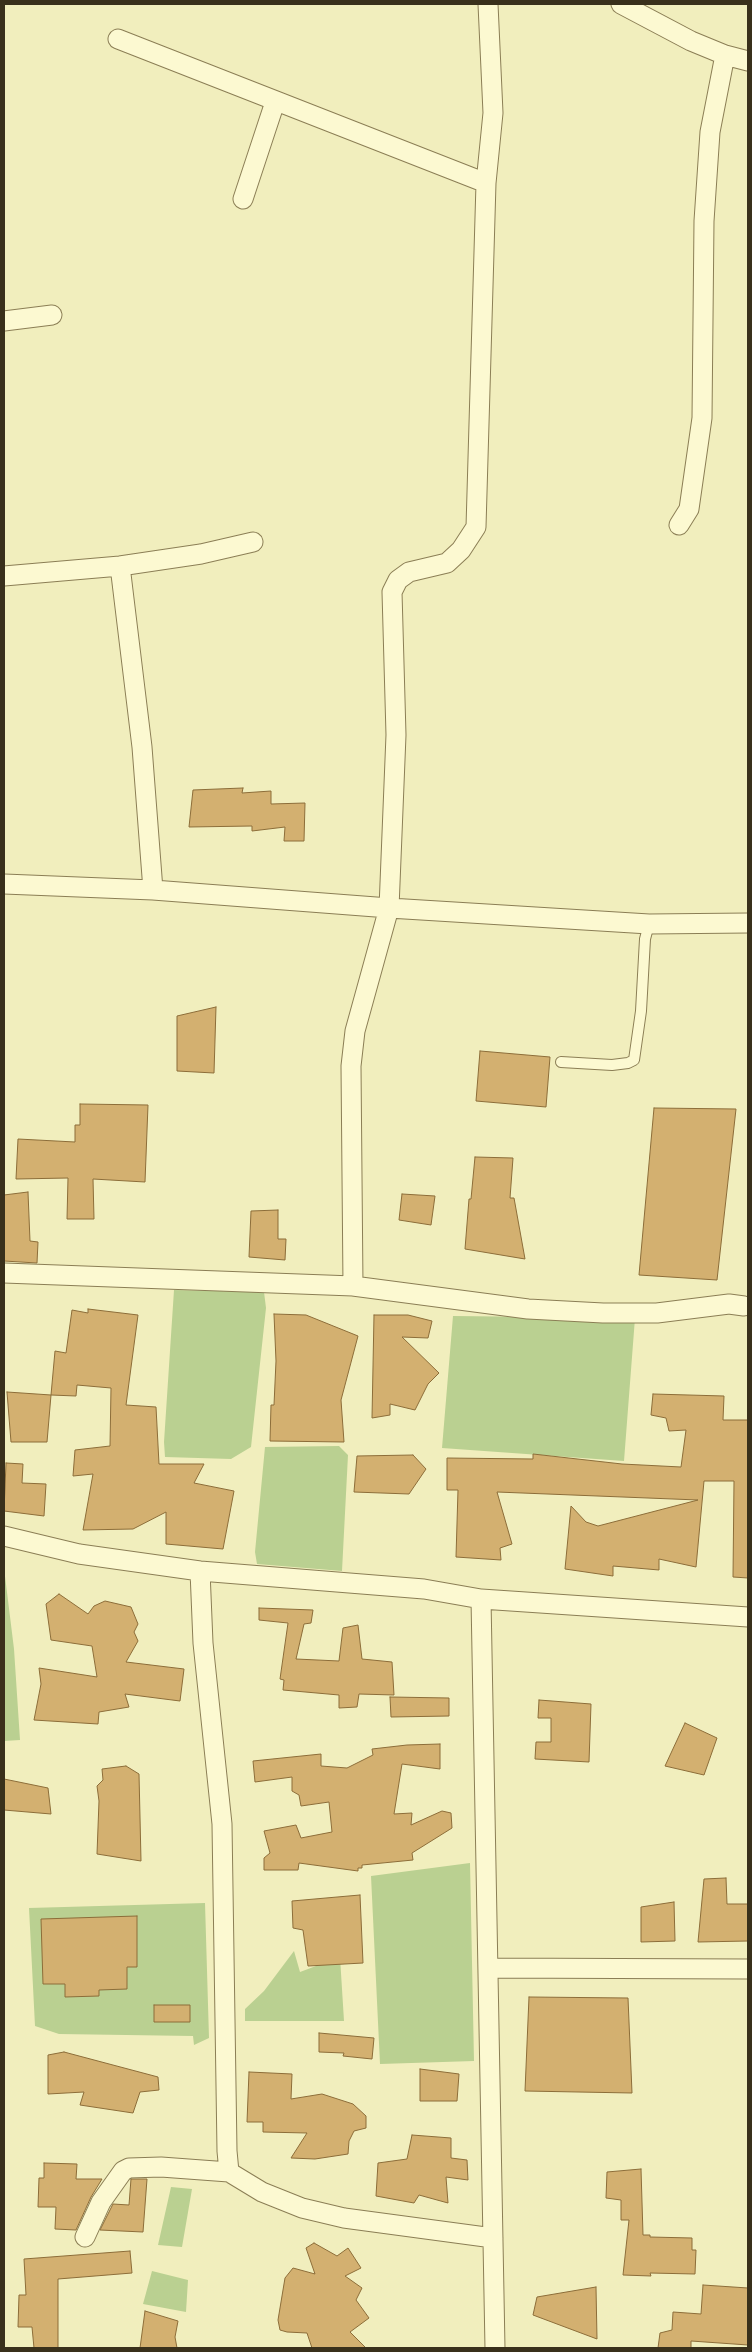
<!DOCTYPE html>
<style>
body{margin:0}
#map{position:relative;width:752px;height:2352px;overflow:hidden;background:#f1eebd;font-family:Literata,serif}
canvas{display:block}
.frame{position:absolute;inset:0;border:5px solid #39301b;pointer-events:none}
</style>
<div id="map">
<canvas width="752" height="2352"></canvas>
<div class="frame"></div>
</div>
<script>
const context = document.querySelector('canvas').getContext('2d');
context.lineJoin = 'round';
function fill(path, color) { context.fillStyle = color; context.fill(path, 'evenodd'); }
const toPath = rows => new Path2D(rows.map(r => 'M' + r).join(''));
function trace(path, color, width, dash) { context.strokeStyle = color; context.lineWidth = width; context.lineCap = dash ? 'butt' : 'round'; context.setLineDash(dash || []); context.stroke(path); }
fill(toPath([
 [174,1290,264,1292,266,1308,251,1447,231,1459,165,1457,164,1442],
 [453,1316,635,1318,624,1461,442,1448],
 [339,1446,348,1455,342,1571,257,1564,255,1552,265,1447],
 [4,1568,14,1649,20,1740,4,1741],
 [470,1863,474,2061,380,2064,371,1876],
 [205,1903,209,2038,194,2045,193,2036,59,2034,35,2026,29,1908],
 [294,1951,300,1972,340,1957,344,2021,245,2021,245,2009,264,1991],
 [171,2187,192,2189,182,2247,158,2245],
 [152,2271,188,2280,186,2312,143,2304]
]), '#bad091');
const building = toPath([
 [243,788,242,793,271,791,271,804,305,803,304,841,284,841,285,827,252,831,252,826,189,827,193,790,243,788],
 [216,1007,214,1073,177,1071,177,1016,216,1007],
 [480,1051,550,1057,546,1107,476,1101,480,1051],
 [80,1104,148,1105,145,1182,93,1179,94,1219,67,1219,68,1178,16,1179,18,1139,75,1142,75,1125,80,1125,80,1104],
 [654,1108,736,1109,717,1280,639,1275,654,1108],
 [475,1157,513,1158,510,1198,514,1198,525,1259,465,1249,469,1199,471,1199,475,1157],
 [28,1192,30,1241,38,1242,37,1263,4,1261,4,1195,28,1192],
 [402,1194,435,1196,431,1225,399,1220,402,1194],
 [278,1210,278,1239,286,1239,285,1260,249,1257,251,1211,278,1210],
 [88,1309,138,1315,126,1405,156,1407,159,1464,204,1464,194,1483,234,1491,223,1549,166,1544,166,1512,133,1529,83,1530,93,1474,73,1476,75,1450,110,1446,111,1388,77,1385,76,1396,51,1395,55,1351,66,1353,72,1310,88,1313,88,1309],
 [274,1314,306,1315,358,1336,341,1400,344,1442,270,1441,271,1405,274,1405,276,1361,274,1314],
 [374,1315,408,1315,432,1321,428,1338,402,1337,439,1373,428,1384,415,1410,390,1404,390,1415,372,1418,374,1315],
 [7,1392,51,1395,47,1442,11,1442,7,1392],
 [653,1394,724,1396,723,1420,748,1420,748,1578,733,1577,734,1481,704,1481,696,1567,659,1559,659,1570,613,1566,613,1576,565,1569,571,1506,586,1522,598,1526,698,1500,497,1492,512,1544,500,1548,501,1560,456,1557,458,1490,447,1490,447,1458,533,1459,533,1454,622,1464,681,1467,686,1430,669,1431,666,1418,651,1415,653,1394],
 [413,1455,426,1469,409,1494,354,1492,357,1456,413,1455],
 [6,1463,23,1464,22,1483,46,1484,44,1516,4,1511,6,1463],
 [59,1594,88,1614,94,1606,105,1601,131,1607,138,1624,134,1632,138,1641,126,1662,184,1669,180,1701,125,1694,129,1707,99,1712,98,1724,34,1720,41,1684,39,1668,97,1677,92,1646,51,1640,46,1604,59,1594],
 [259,1608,313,1610,311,1623,304,1624,296,1659,339,1661,343,1628,358,1625,362,1659,392,1662,394,1695,359,1694,357,1707,339,1708,339,1695,283,1690,284,1680,280,1679,288,1623,259,1620,259,1608],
 [390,1697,449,1698,449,1716,391,1717,390,1697],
 [539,1700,591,1704,589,1762,535,1759,536,1742,551,1742,551,1718,538,1718,539,1700],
 [685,1723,717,1738,704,1775,665,1766,685,1723],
 [440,1744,440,1769,402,1764,394,1814,412,1813,411,1825,442,1811,451,1813,452,1828,412,1853,413,1860,362,1865,362,1868,358,1868,358,1871,299,1863,298,1870,264,1870,264,1858,270,1853,264,1831,296,1825,301,1838,332,1832,329,1802,301,1806,299,1795,292,1791,292,1777,255,1782,253,1761,321,1754,321,1766,347,1768,373,1755,372,1749,407,1745,440,1744],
 [126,1766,139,1774,141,1861,97,1854,99,1801,97,1786,103,1780,102,1769,126,1766],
 [4,1779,48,1788,51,1814,4,1810,4,1779],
 [726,1878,727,1904,748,1904,748,1941,698,1942,704,1879,726,1878],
 [360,1895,363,1963,308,1966,303,1930,293,1928,292,1901,360,1895],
 [674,1902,675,1941,641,1942,641,1907,674,1902],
 [137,1916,137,1967,127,1967,127,1989,99,1990,99,1996,65,1997,65,1984,43,1984,41,1919,137,1916],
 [529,1997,628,1998,632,2093,525,2091,529,1997],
 [154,2005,190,2005,190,2022,154,2022,154,2005],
 [319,2033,374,2038,372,2059,343,2056,344,2053,319,2052,319,2033],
 [64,2052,158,2077,159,2090,140,2092,133,2113,80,2105,84,2092,48,2094,48,2055,64,2052],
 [420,2069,459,2074,457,2101,420,2101,420,2069],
 [249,2072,292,2074,291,2099,322,2094,353,2104,366,2116,366,2128,354,2131,349,2141,348,2154,315,2159,291,2158,307,2133,263,2132,263,2122,247,2122,249,2072],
 [412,2135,451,2138,451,2158,467,2160,468,2180,446,2177,448,2203,419,2195,414,2203,376,2196,378,2163,407,2159,412,2135],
 [44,2163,77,2164,76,2179,102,2179,91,2197,76,2230,55,2229,56,2207,38,2207,39,2178,44,2178,44,2163],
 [641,2169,643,2235,650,2235,650,2237,692,2238,692,2250,696,2250,695,2274,650,2273,651,2276,623,2275,629,2220,621,2220,621,2200,606,2198,607,2172,641,2169],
 [131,2179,147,2179,143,2232,100,2230,113,2204,129,2205,131,2179],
 [314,2243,337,2256,348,2248,361,2268,345,2276,362,2288,356,2300,369,2318,350,2332,366,2348,312,2348,307,2333,287,2332,280,2330,278,2320,285,2278,293,2268,315,2274,306,2248,314,2243],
 [130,2251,132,2273,58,2279,58,2348,34,2348,32,2327,18,2327,19,2295,26,2295,24,2259,130,2251],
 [703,2285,748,2288,748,2345,691,2341,691,2348,658,2348,660,2333,672,2330,673,2312,701,2314,703,2285],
 [596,2287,597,2339,533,2315,537,2297,596,2287],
 [145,2311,178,2321,175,2337,177,2348,140,2348,145,2311]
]);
fill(building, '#d3b070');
trace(building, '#8c6d39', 1);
const service = toPath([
 [561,1062,612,1065,628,1063,634,1060,641,1011,645,939,649,924]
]);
const minor = toPath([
 [621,4,691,41,725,55,748,61],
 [118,39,486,183,476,527,461,550,447,563,409,572,398,580,392,592,396,735,389,908,355,1031,351,1066,353,1286,528,1309,603,1313,657,1313,729,1304,744,1306],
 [486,183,493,113,488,4],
 [243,199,275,102],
 [4,321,52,315],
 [679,525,689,509,702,418,704,221,710,132,725,55],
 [120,566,142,747,153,890],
 [4,576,120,566,201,554,253,542],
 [4,884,153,890,389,908,649,924,748,923],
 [4,1273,353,1286],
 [4,1536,79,1554,200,1571,424,1589,481,1599,495,2348],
 [200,1571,203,1643,222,1824,227,2151,229,2172,262,2192,302,2208,344,2218,493,2238],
 [481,1599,748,1617],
 [488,1968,748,1969],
 [85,2237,101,2202,123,2171,129,2168,161,2167,229,2172]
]);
trace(service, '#8b7e55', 12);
trace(minor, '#8b7e55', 21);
trace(service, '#fcf9d1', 10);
trace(minor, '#fcf9d1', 19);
</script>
